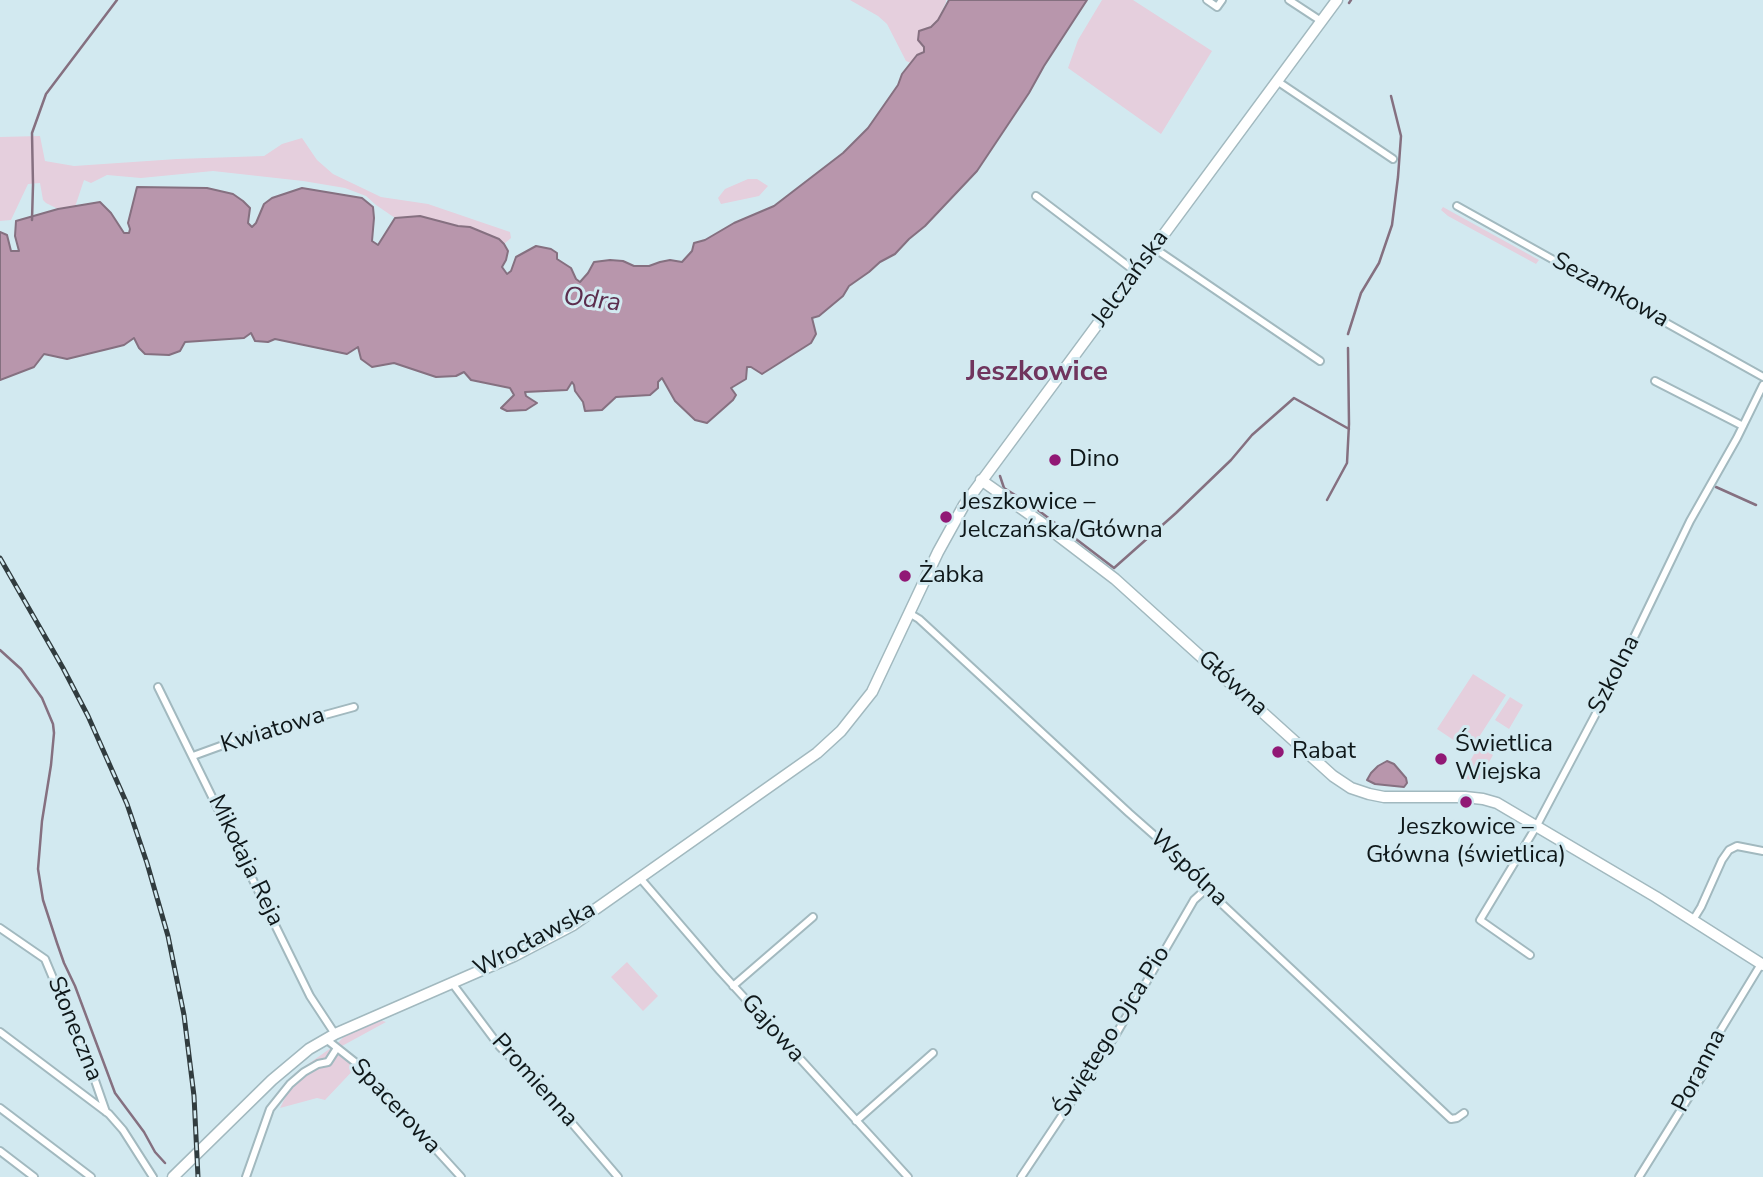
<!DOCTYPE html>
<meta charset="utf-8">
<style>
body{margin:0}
canvas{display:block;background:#d2e9f0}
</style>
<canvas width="1763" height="1177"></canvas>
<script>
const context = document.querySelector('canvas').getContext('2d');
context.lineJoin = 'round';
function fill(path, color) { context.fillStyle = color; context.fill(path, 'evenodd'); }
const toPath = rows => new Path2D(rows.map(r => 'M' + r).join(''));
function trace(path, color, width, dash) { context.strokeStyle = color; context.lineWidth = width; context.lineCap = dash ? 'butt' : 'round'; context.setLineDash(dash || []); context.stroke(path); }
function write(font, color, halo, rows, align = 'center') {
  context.font = font + ' "Nunito Sans",sans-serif'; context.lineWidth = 6; context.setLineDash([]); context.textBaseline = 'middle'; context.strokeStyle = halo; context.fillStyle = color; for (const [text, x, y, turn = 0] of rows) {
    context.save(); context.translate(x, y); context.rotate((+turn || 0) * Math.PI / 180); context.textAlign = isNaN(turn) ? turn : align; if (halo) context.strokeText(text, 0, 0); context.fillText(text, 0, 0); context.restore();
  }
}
fill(toPath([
 [850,0,946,0,946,2,938,19,931,27,924,47,925,52,917,55,911,63,906,61,887,24,878,16],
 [1102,0,1133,0,1212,51,1161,134,1068,68,1078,40],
 [40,136,45,161,74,166,177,159,264,156,282,144,302,138,317,160,333,174,381,197,428,204,510,232,511,238,504,244,499,239,470,227,458,226,420,216,395,218,376,205,366,196,345,188,303,181,213,171,141,178,107,175,91,183,84,180,75,207,68,209,58,209,46,203,43,200,40,183,28,184,11,220,0,221,0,137],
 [748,179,757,179,768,186,759,196,721,204,718,198,725,189],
 [1443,207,1539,260,1536,264,1448,216,1441,210],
 [1473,674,1506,695,1470,751,1437,729],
 [1510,697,1523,705,1509,729,1495,720],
 [1478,747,1493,755,1479,780,1460,779],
 [627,962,658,996,643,1011,611,977],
 [383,1021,386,1022,342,1046,360,1063,325,1100,317,1098,280,1108,287,1094,298,1080,294,1074,338,1043,346,1034,376,1022]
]), '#e5cfdd');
const water = toPath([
 [949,0,1087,0,1044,66,1029,93,977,171,925,226,909,239,895,254,880,262,869,272,849,286,843,296,819,316,812,318,816,334,811,343,762,374,751,367,747,367,746,379,731,388,736,395,733,400,707,423,695,420,675,401,662,378,658,382,658,388,650,395,616,397,602,410,585,411,583,402,575,391,574,385,572,382,567,390,525,392,526,396,537,403,526,410,507,411,501,408,514,395,510,388,471,380,464,372,456,376,436,377,394,363,372,367,361,359,358,347,347,354,275,339,268,342,255,341,251,333,244,338,185,342,180,351,169,355,145,354,139,348,134,338,124,345,112,348,67,359,44,354,34,367,0,380,0,232,7,235,11,251,19,251,15,236,16,221,58,209,100,202,111,213,124,233,129,233,130,229,128,223,137,187,207,188,233,194,243,201,250,208,248,223,252,227,256,223,264,204,272,198,302,188,362,198,373,207,374,218,372,241,378,245,395,218,420,216,458,226,470,227,499,239,504,244,508,251,506,260,502,267,507,274,511,271,516,257,536,246,551,249,557,253,557,259,571,268,576,279,580,282,588,273,594,262,610,260,623,261,634,266,649,266,660,262,670,260,682,262,692,251,694,243,705,240,734,223,774,206,843,153,868,128,898,85,902,74,917,55,924,52,924,47,918,40,919,31,931,27,938,20,949,0],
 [1387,761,1394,764,1406,778,1407,783,1404,787,1375,784,1367,780,1371,773,1378,766,1387,761]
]);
fill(water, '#b896ac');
trace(water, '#857080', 2);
trace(toPath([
 [1349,3,1351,0],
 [32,220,33,185,32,133,46,94,117,0],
 [1348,334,1361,293,1379,263,1392,225,1398,177,1401,136,1391,96],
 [1000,476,1004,488,1034,507,1114,568,1176,513,1231,460,1252,435,1294,398,1349,429],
 [1716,487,1756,505],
 [1327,500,1347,463,1349,424,1348,348],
 [0,650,21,669,42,698,53,724,54,733,51,765,42,821,38,869,43,900,57,943,64,963,75,986,115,1093,144,1132,155,1152,165,1163]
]), '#857080', 2.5);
const street = toPath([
 [1207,0,1217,7,1222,0],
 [1289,0,1321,21],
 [1277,81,1393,159],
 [1036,196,1136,272],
 [1457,206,1763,377],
 [1154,248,1320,361],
 [1655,381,1743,426],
 [909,613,919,619,1129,813,1171,850,1206,889,1451,1119,1457,1118,1464,1113],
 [158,687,310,996,335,1034],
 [193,756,248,736,354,707],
 [640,878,720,971,908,1177],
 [1693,920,1701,907,1722,860,1729,850,1737,846,1763,851],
 [0,928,45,959,91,1069,106,1112],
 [1530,955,1480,920,1536,827,1610,687,1690,521,1737,438,1763,385],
 [452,983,500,1047,515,1062,529,1073,618,1177],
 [733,986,813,917],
 [0,1032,109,1114,123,1130,153,1177],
 [326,1039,360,1066,461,1177],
 [0,1108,91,1177],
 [856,1121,933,1053],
 [0,1151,34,1177],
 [246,1177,270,1109,290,1084,304,1072,318,1064,328,1062,337,1048],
 [1021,1177,1115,1036,1194,900,1206,889],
 [1639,1177,1702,1076,1705,1056,1761,964]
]);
const secondary = toPath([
 [981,480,1039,521,1115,579,1333,776,1351,788,1369,794,1384,797,1465,797,1483,799,1497,803,1656,897,1763,965],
 [173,1177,272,1080,309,1049,335,1034,514,956,573,925,817,753,841,731,872,692,938,552,964,505,1337,0]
]);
trace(street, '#a2b9bf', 10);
trace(secondary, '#a2b9bf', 13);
trace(street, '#fff', 6);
trace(secondary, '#fff', 10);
const rail = toPath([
 [0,558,63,668,88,716,127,804,147,863,168,936,184,1015,194,1096,198,1177]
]);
trace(rail, '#313c3f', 5);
trace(rail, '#d2e9f0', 2.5, [8]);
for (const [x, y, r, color] of [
 [1055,460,7,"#911875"],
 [946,517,7,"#911875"],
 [905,576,7,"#911875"],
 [1278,752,7,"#911875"],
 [1441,759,7,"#911875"],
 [1466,802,7,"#911875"]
]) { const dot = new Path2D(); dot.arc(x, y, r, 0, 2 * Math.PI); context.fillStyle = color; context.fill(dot); trace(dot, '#d2e9f0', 2.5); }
write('24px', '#0f181a', '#d2e9f0', [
 ["Jelczańska",1131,279,-54],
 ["Sezamkowa",1610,291,29],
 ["Szkolna",1615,675,-63],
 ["Główna",1232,684,42],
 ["Kwiatowa",273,731,-17],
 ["Mikołaja Reja",245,861,64],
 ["Wspólna",1188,869,44],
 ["Wrocławska",535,940,-28],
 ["Słoneczna",74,1029,68],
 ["Gajowa",772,1029,48],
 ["Świętego Ojca Pio",1113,1032,-58],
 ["Poranna",1700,1071,-63],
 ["Promienna",534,1081,48],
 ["Spacerowa",395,1107,47]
]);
write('24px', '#0f181a', '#d2e9f0', [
 ["Dino",1069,460],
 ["Jeszkowice –",960,503],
 ["Jelczańska/Główna",960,531],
 ["Żabka",919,576],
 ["Świetlica",1455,745],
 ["Wiejska",1455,773],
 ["Rabat",1292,752],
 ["Jeszkowice –",1466,828,"center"],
 ["Główna (świetlica)",1466,856,"center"]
], 'left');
write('italic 26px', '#5c2e4e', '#d2e9f0', [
 ["Odra",592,301,7]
]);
write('bold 28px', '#70355e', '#d2e9f0', [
 ["Jeszkowice",1037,373]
]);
</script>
